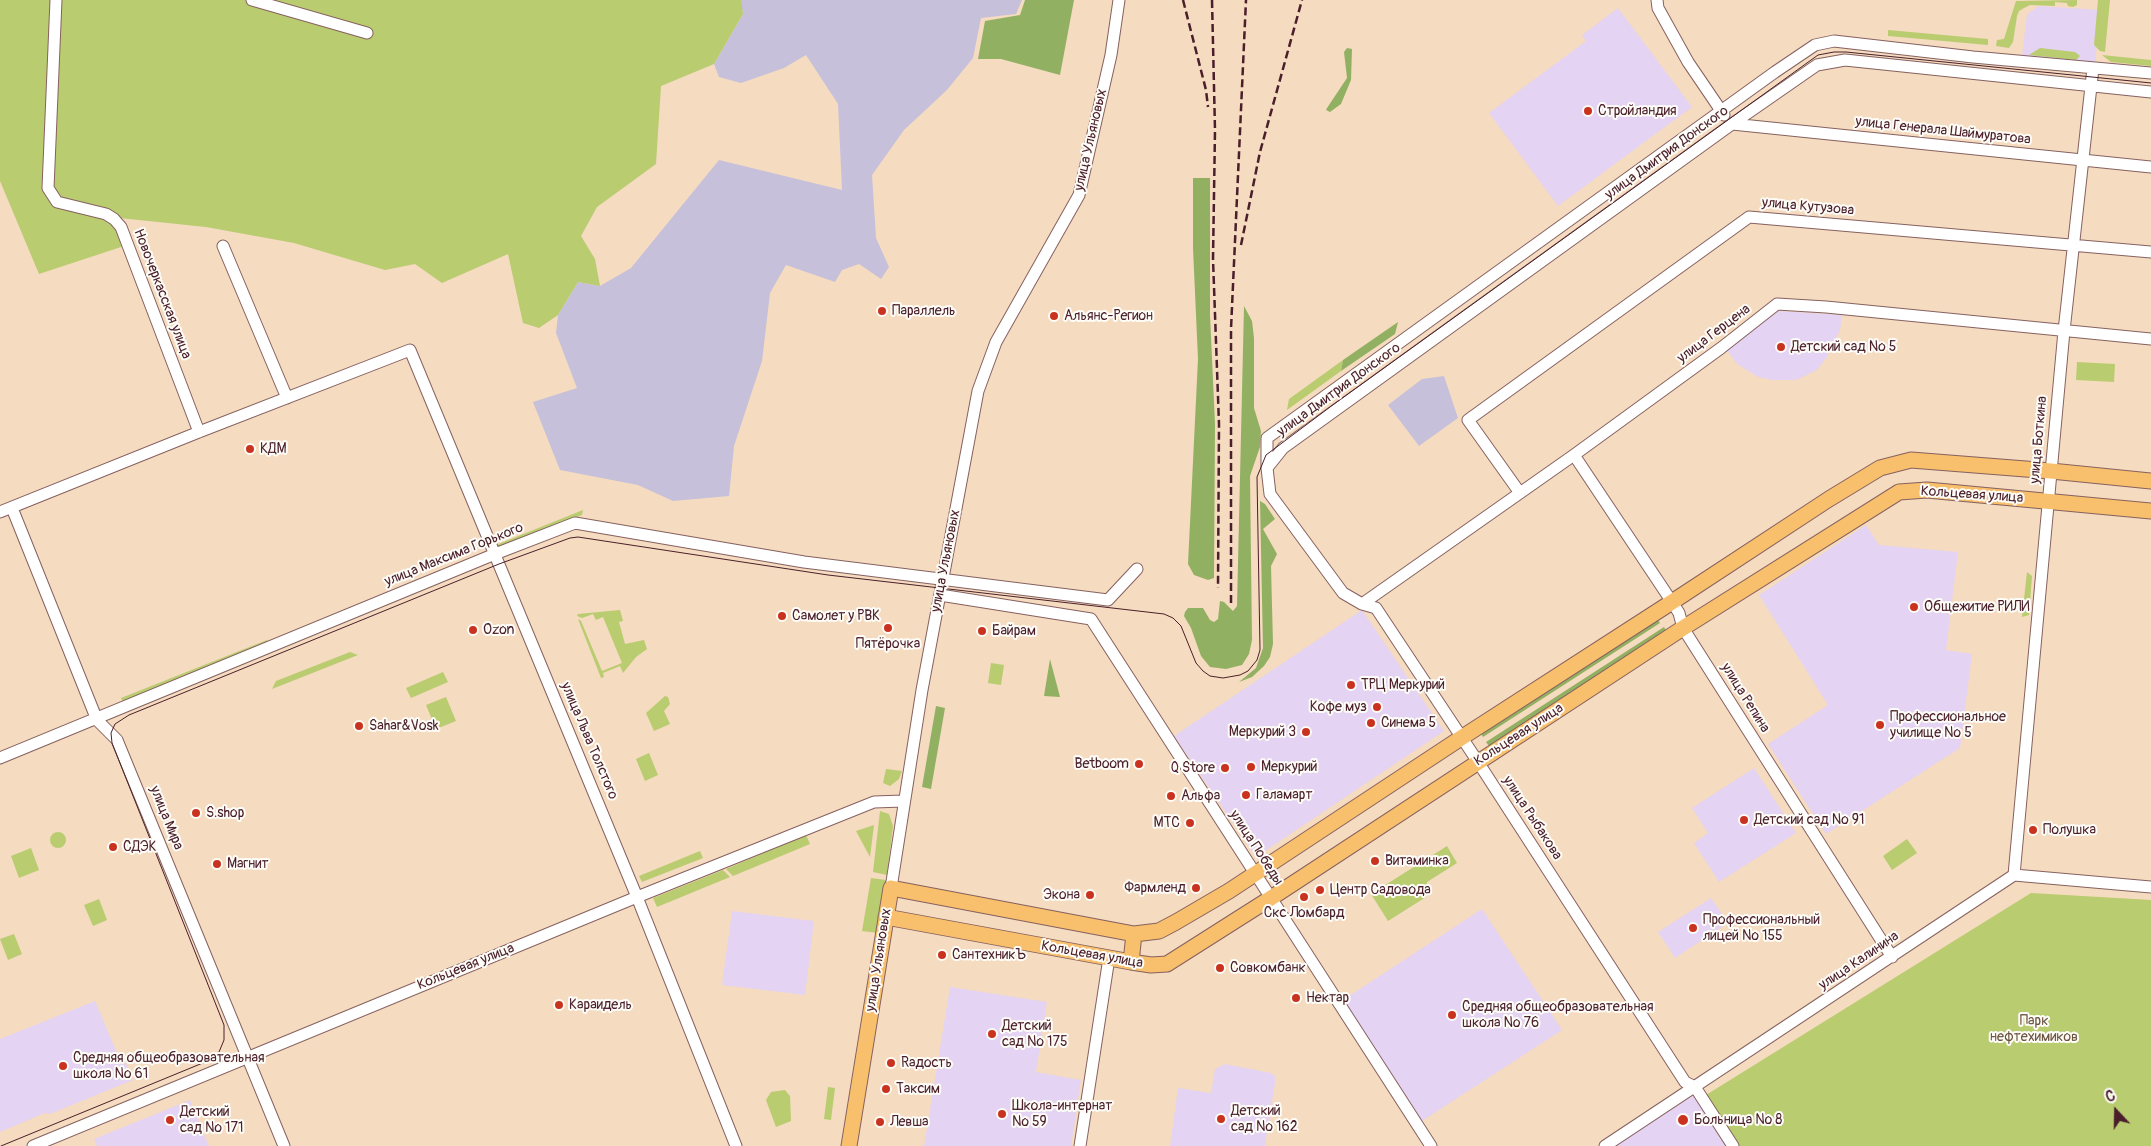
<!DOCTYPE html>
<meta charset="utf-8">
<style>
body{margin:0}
#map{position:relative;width:2151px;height:1146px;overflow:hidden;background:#f5dbbf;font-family:Pangolin,sans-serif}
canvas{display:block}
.north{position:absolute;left:2091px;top:1086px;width:50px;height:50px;-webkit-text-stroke:4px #fdfcf7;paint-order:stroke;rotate:339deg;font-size:14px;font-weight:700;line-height:20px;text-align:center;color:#4a1f2b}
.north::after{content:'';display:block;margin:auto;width:18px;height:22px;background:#4a1f2b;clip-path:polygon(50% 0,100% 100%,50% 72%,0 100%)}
</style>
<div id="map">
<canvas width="2151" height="1146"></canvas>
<div class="north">С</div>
</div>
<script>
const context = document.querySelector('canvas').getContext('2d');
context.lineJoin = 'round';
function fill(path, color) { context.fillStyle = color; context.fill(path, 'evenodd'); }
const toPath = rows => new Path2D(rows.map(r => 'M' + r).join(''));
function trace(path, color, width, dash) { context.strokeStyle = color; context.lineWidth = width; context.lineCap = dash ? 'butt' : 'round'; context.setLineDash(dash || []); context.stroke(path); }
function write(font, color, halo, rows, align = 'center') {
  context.font = font + ' Pangolin,sans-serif'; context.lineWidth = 4; context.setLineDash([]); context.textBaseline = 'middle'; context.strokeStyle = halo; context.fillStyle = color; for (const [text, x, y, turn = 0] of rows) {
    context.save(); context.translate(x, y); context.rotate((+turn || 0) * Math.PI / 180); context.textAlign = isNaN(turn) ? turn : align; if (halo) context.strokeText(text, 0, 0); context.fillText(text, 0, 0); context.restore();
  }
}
fill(toPath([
 [2039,6,2100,10,2095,64,2022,56,2027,14],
 [1618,8,1692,107,1558,206,1489,113,1586,41,1582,35],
 [1779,311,1842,315,1840,330,1827,357,1817,370,1796,380,1772,380,1758,377,1737,364,1726,349],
 [1866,525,1879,545,1958,552,1946,650,1972,654,1960,748,1826,834,1768,744,1828,705,1759,595],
 [1362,610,1444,731,1256,857,1174,736],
 [1754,768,1796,833,1719,882,1694,843,1708,833,1692,808],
 [1711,898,1728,923,1675,958,1658,932],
 [1482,909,1562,1030,1422,1121,1343,1000],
 [732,911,814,921,805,995,722,985],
 [950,987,1047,1002,1036,1072,1081,1080,1071,1146,924,1146],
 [95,1001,117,1053,121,1052,133,1080,50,1114,45,1113,0,1132,0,1039],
 [1225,1064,1271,1073,1276,1077,1265,1146,1170,1146,1178,1088,1211,1093,1215,1069],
 [1694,1095,1727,1146,1614,1146],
 [190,1100,209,1146,97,1146,94,1139]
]), '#e4d3f2');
fill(toPath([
 [740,0,1022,0,1016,14,981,18,973,58,947,90,904,130,872,175,876,238,889,267,881,279,859,264,842,270,835,282,786,265,770,293,762,361,734,446,729,496,673,501,638,485,560,470,533,402,577,388,556,333,558,315,578,282,600,286,631,268,719,160,842,190,838,104,806,55,784,68,741,83,719,77,714,64,743,14],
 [1444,376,1458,418,1419,446,1388,405,1422,379]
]), '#c6c0da');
fill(toPath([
 [0,0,741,0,743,14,714,64,661,86,656,164,597,207,581,236,595,259,600,286,578,282,558,315,539,328,523,323,508,254,442,283,415,264,385,270,294,243,206,227,110,217,124,246,39,274,0,181],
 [2077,0,2077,5,2073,7,2068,6,2067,3,2055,2,2055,6,2030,5,2024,8,2019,11,2017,16,2013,42,2009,48,1996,46,1997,40,2004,39,2016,1],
 [2098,0,2110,0,2105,52,2100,51,2094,45],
 [1888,30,1988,39,1988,45,1888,36],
 [2040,48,2075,52,2080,56,2076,60,2029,55],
 [2102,55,2151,60,2151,66,2111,62],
 [1343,360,1341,371,1287,410,1289,399],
 [2077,362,2115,364,2114,382,2076,380],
 [583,510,582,515,498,549,496,545],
 [2027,572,2032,576,2029,615,2022,617],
 [620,610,623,621,619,622,625,644,644,640,647,649,636,657,623,673,620,666,603,673,604,677,601,678,578,619,581,621,602,671,622,663,603,617,596,620,593,614,582,618,577,616,578,614],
 [267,640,268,642,123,702,121,698],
 [350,652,358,655,272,689,276,681],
 [991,663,1004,665,1001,685,988,683],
 [443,672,448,682,411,698,406,688],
 [665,696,668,697,670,704,664,711,670,724,654,731,646,713],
 [446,697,456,721,436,729,426,705],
 [649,753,658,775,645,781,636,759],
 [886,769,902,771,899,779,890,786,883,783],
 [880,811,889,814,893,826,887,875,873,872],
 [874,825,870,857,856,831],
 '50 840a8 8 0 1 1 16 0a8 8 0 1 1-16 0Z',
 [806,835,810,844,733,876,726,869],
 [1907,839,1917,853,1892,870,1883,856],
 [1447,846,1457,863,1427,882,1426,897,1388,921,1371,894],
 [31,848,39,870,19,878,11,856],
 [700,851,703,858,642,882,639,876],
 [723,870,730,877,657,907,653,898],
 [871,878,886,880,878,933,862,931],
 [2031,893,2151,900,2151,1146,1739,1146,1706,1095],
 [99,899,107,920,93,926,84,905],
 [14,934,22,954,8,960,0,939],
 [828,1087,835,1088,831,1120,824,1119],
 [785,1090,790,1096,791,1121,776,1127,766,1100,771,1092]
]), '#b9cc70');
fill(toPath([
 [1025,0,1074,0,1060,75,1001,59,978,59,985,21,1020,15],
 [1347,48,1352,49,1351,80,1341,104,1330,112,1326,110,1327,108,1347,78,1344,52],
 [1193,178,1210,178,1210,315,1215,424,1214,578,1208,580,1194,575,1188,564,1198,359,1193,248],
 [1244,306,1252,321,1254,338,1254,408,1261,431,1260,447,1250,476,1252,640,1249,654,1242,665,1226,669,1210,667,1201,656,1191,628,1184,616,1185,612,1188,608,1203,608,1210,620,1214,622,1218,619,1220,601,1224,602,1233,611,1237,606],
 [1398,322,1395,334,1341,371,1343,360],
 [1260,501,1265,504,1275,519,1263,529,1277,554,1271,566,1273,644,1270,657,1264,666,1252,677,1239,682,1256,668,1263,648],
 [1657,618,1660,623,1483,737,1480,732],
 [1664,627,1667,632,1489,746,1486,742],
 [1050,659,1060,697,1044,696],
 [936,706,945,708,931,789,922,787]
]), '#92b062');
const minor = toPath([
 [56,0,48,188,57,202,106,214,114,219,121,227,199,432],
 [252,0,367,33],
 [1657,0,1658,8,1688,62,1724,115],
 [1732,124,2151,167],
 [223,246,287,398],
 [1574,455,1672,602,1679,613,1683,628,1892,957],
 [1267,468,1283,448,1732,124,1817,65,1845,60,2151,92],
 [1520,493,1468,420,1749,217,2151,252],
 [12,508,97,720,117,740,284,1146],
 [0,512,199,432,410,350,637,897,736,1146],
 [940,595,1091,619,1431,1146],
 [1362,604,1574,455,1721,348,1777,304,1826,307,2151,339],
 [0,758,495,554,575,523,804,562,1108,600,1137,569],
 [2014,875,2064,331,2093,68],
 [891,888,922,690,978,391,996,342,1079,195,1111,55,1119,0],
 [33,1146,637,897,874,802,903,801],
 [1080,1146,1109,958],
 [1605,1146,2014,875,2151,887],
 [1733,1146,1695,1087,1685,1082,1478,762,1376,608,1362,604,1343,593,1270,494,1267,468,1267,438,1775,72,1815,45,1834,41,1973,57,2151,73]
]);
const major = toPath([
 [886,917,1131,962,1151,965,1167,964,1271,898,1683,628,1899,492,1927,490,2151,511],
 [1131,962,1134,934],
 [849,1146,891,888,1134,934,1159,931,1176,922,1229,891,1461,738,1672,602,1829,499,1880,468,1911,460,2051,471,2151,481]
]);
trace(minor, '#86615f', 13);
trace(major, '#86615f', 17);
trace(minor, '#fff', 11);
trace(major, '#f8bf6c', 15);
trace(toPath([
 [1,1146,210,1060,219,1052,224,1040,224,1025,112,743,111,733,115,724,129,715,499,564,570,538,578,537,828,575,1164,614,1173,618,1181,626,1196,663,1203,671,1210,676,1223,678,1240,675,1248,671,1257,660,1260,650,1257,477,1266,455,1330,407,1818,55,1834,52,1846,52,2151,83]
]), '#4a1f2b', 1);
trace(toPath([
 [1183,0,1206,90,1208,107],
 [1212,0,1215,130,1213,259,1219,424,1218,588],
 [1241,245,1260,152,1302,0],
 [1231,603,1231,329,1246,0]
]), '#4a1f2b', 2.5, [8, 4]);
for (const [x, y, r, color] of [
 [1588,111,5,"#c8321e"],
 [882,311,5,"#c8321e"],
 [1054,316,5,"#c8321e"],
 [1781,347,5,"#c8321e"],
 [250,449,5,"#c8321e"],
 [1914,607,5,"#c8321e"],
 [782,616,5,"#c8321e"],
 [888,628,5,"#c8321e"],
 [473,630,5,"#c8321e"],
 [982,631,5,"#c8321e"],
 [1351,685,5,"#c8321e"],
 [1377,707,5,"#c8321e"],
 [1371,723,5,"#c8321e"],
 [1880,725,5,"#c8321e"],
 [359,726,5,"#c8321e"],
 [1306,732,5,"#c8321e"],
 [1139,764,5,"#c8321e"],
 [1251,767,5,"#c8321e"],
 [1225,768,5,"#c8321e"],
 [1246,795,5,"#c8321e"],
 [1171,796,5,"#c8321e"],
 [196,813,5,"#c8321e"],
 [1744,820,5,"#c8321e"],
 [1190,823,5,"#c8321e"],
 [2033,830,5,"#c8321e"],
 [113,847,5,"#c8321e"],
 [1375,861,5,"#c8321e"],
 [217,864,5,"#c8321e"],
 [1196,888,5,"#c8321e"],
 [1320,890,5,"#c8321e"],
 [1090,895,5,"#c8321e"],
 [1304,897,5,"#c8321e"],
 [1693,928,5,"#c8321e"],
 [942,955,5,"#c8321e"],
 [1220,968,5,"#c8321e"],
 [1296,998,5,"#c8321e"],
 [559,1005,5,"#c8321e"],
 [1452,1015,5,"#c8321e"],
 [992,1034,5,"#c8321e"],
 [891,1063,5,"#c8321e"],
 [63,1066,5,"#c8321e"],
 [886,1089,5,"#c8321e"],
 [1002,1114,5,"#c8321e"],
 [1221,1119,5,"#c8321e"],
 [170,1120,5,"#c8321e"],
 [1683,1120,6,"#c8321e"],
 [880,1122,5,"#c8321e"]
]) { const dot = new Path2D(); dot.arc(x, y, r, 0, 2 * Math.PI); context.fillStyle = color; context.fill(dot); trace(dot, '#fdfcf7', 2); }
write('14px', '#4a1f2b', '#fdfcf7', [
 ["Стройландия",1598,111],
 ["Параллель",892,311],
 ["Альянс-Регион",1064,316],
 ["Детский сад № 5",1791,347],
 ["КДМ",260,449],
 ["Общежитие РИЛИ",1924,607],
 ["Самолет у РВК",792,616],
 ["Ozon",483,630],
 ["Байрам",992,631],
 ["Пятёрочка",888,644,"center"],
 ["ТРЦ Меркурий",1361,685],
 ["Кофе муз",1367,707,"right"],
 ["Профессиональное",1890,717],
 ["училище № 5",1890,733],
 ["Синема 5",1381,723],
 ["Sahar&Vosk",369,726],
 ["Меркурий 3",1296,732,"right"],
 ["Betboom",1129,764,"right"],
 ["Меркурий",1261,767],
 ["Q Store",1215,768,"right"],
 ["Галамарт",1256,795],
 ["Альфа",1181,796],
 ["S.shop",206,813],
 ["Детский сад № 91",1754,820],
 ["МТС",1180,823,"right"],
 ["Полушка",2043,830],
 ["СДЭК",123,847],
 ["Витаминка",1385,861],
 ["Магнит",227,864],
 ["Фармленд",1186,888,"right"],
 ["Центр Садовода",1330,890],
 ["Экона",1080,895,"right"],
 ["Скс Ломбард",1304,913,"center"],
 ["Профессиональный",1703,920],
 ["лицей № 155",1703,936],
 ["СантехникЪ",952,955],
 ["Совкомбанк",1230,968],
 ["Нектар",1306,998],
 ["Караидель",569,1005],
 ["Средняя общеобразовательная",1462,1007],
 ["школа № 76",1462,1023],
 ["Детский",1002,1026],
 ["сад № 175",1002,1042],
 ["Средняя общеобразовательная",73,1058],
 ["школа № 61",73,1074],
 ["Rадость",901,1063],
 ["Таксим",896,1089],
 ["Школа-интернат",1012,1106],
 ["№ 59",1012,1122],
 ["Детский",1231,1111],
 ["сад № 162",1231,1127],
 ["Детский",180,1112],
 ["сад № 171",180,1128],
 ["Больница № 8",1694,1120],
 ["Левша",890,1122]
], 'left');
write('14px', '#4a1f2b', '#fdfcf7', [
 ["улица Генерала Шаймуратова",1943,131,6],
 ["улица Ульяновых",1091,140,-77],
 ["улица Дмитрия Донского",1667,153,-36],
 ["улица Кутузова",1808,207,5],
 ["Новочеркасская улица",162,294,69],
 ["улица Герцена",1714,334,-37],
 ["улица Дмитрия Донского",1339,390,-36],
 ["улица Боткина",2039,440,-85],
 ["Кольцевая улица",1972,495,4],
 ["улица Максима Горького",454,555,-22],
 ["улица Ульяновых",946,561,-79],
 ["улица Репина",1745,698,58],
 ["Кольцевая улица",1519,735,-33],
 ["улица Льва Толстого",589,741,67],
 ["улица Мира",166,818,68],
 ["улица Рыбакова",1532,818,57],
 ["улица Победы",1256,848,57],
 ["Кольцевая улица",1092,955,10],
 ["улица Ульяновых",879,960,-81],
 ["улица Калинина",1859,961,-34],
 ["Кольцевая улица",466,967,-22]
]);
write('14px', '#6b5340', '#fdfcf7', [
 ["Парк",2034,1021],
 ["нефтехимиков",2034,1037]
]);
</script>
